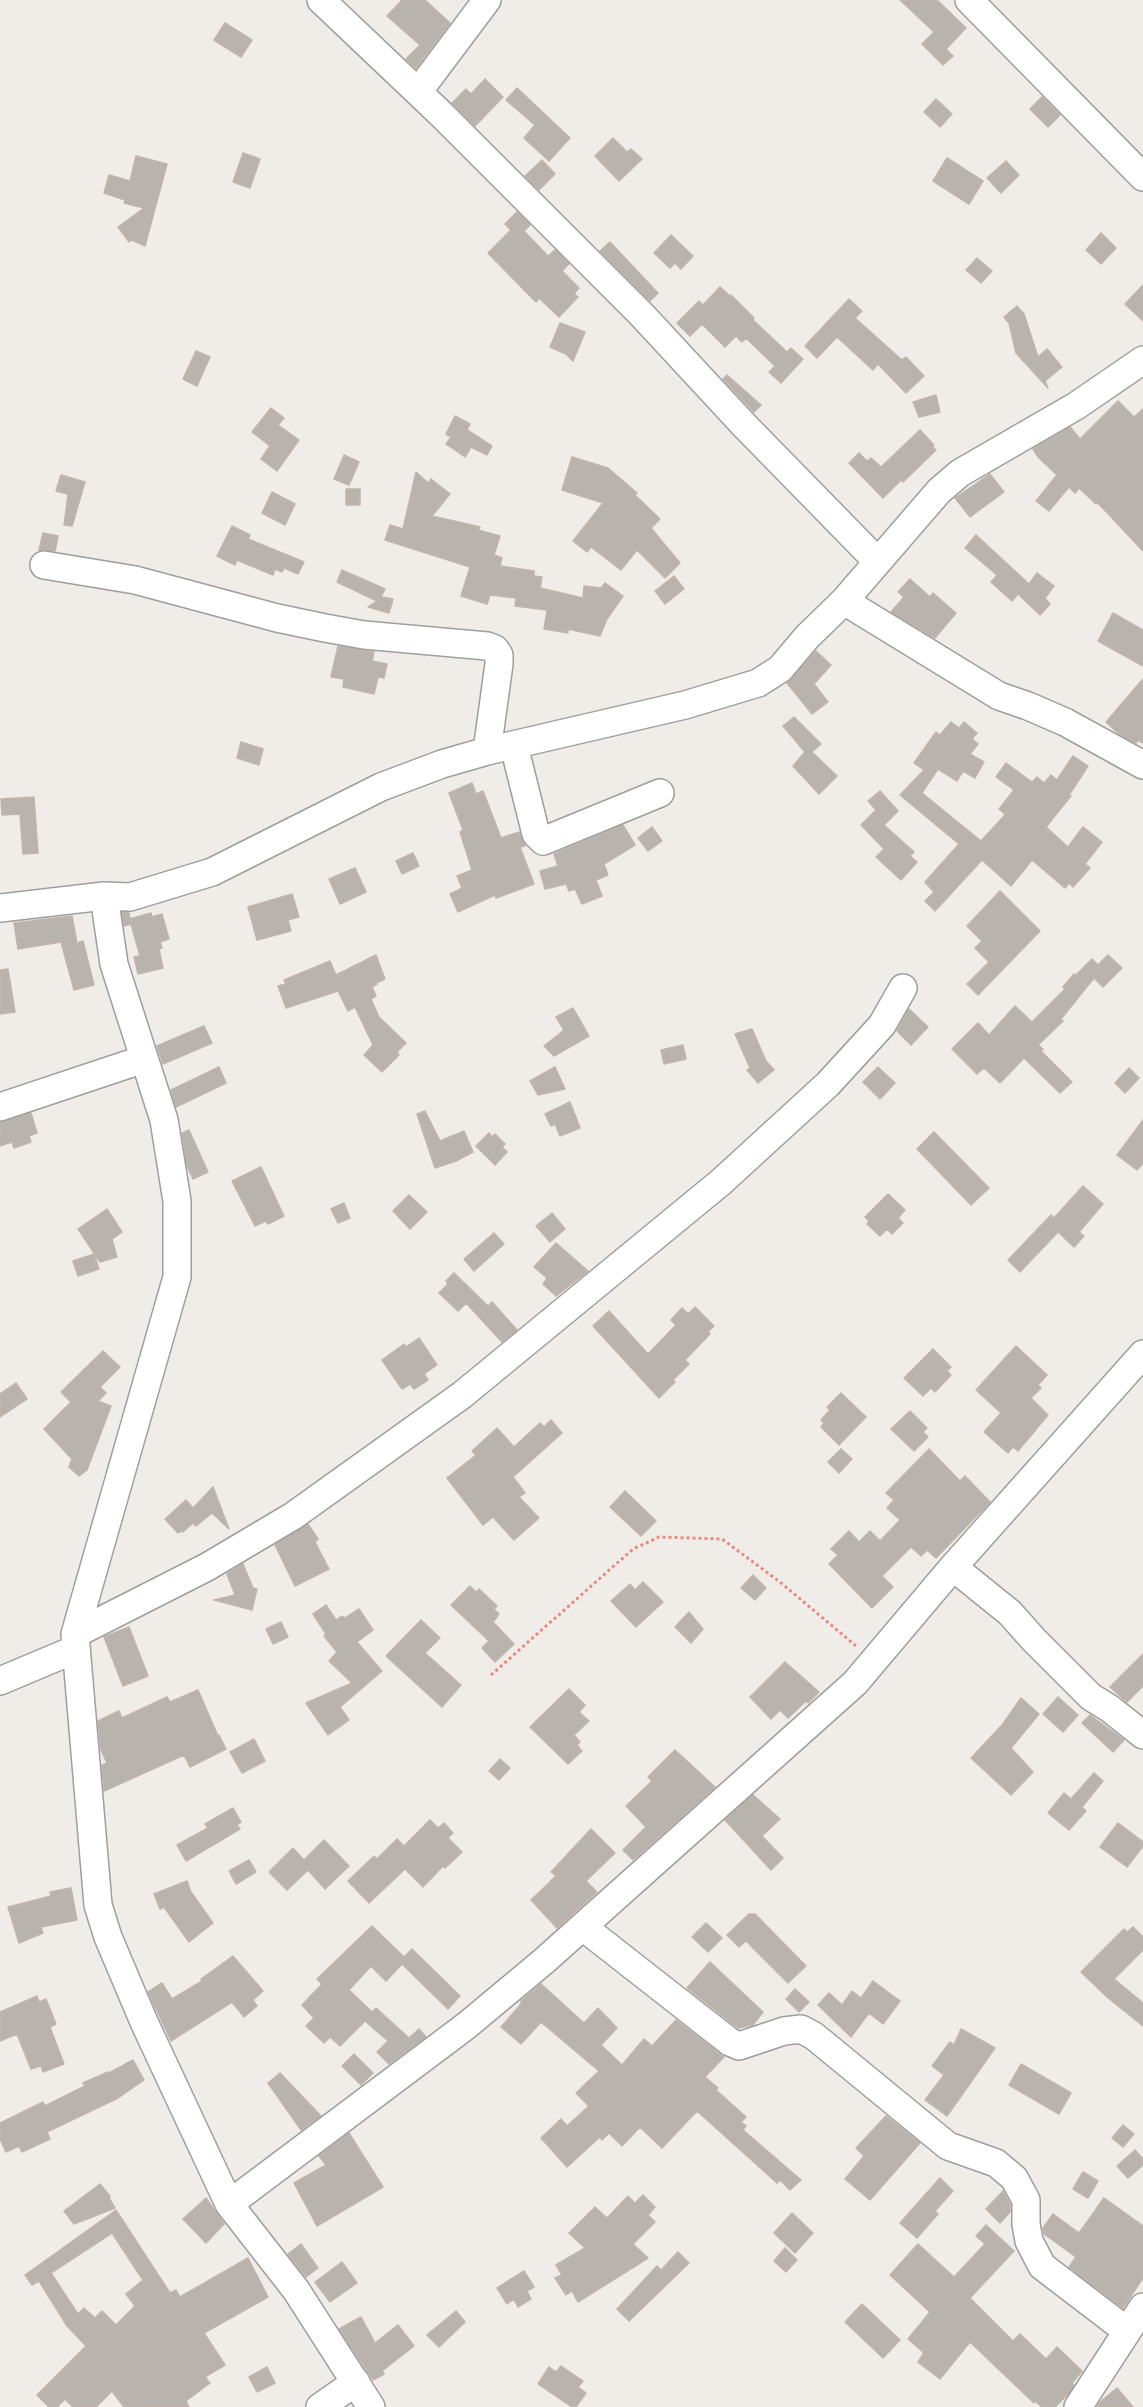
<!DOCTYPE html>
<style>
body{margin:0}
canvas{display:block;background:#f0ede8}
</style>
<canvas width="1143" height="2407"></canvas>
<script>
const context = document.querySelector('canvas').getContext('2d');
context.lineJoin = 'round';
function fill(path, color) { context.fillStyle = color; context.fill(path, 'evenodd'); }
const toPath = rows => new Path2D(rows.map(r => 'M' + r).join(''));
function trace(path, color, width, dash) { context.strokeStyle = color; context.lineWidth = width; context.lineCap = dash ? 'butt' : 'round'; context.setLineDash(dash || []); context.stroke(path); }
const building = toPath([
 [402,0,425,0,450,23,416,68,406,59,420,45,387,16,402,0],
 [900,0,937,0,966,28,946,49,953,56,943,65,922,44,934,32,900,0],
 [225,23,252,40,241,57,214,40,225,23],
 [485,79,503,97,475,126,452,103,466,89,471,94,485,79],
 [517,88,570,138,549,161,524,138,535,125,506,100,517,88],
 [1042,97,1060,115,1048,127,1030,109,1042,97],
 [936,99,952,114,940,127,924,112,936,99],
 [613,138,627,152,631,149,642,159,619,181,595,156,613,138],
 [243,153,260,159,250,188,233,182,243,153],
 [136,156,167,164,145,246,132,240,129,242,118,227,144,208,124,203,125,200,104,193,109,175,130,181,136,156],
 [947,158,983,181,969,204,933,181,947,158],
 [542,160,555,174,539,190,525,176,542,160],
 [1006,161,1019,175,1001,193,987,178,1006,161],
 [517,212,530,225,524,231,548,256,555,250,569,264,562,271,579,288,574,294,578,297,559,317,539,298,536,302,524,290,488,253,511,230,505,224,517,212],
 [1101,233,1116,248,1101,264,1086,250,1101,233],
 [671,235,693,256,681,269,675,263,670,268,654,253,671,235],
 [610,242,658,293,650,301,600,251,610,242],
 [977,258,992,271,981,283,966,270,977,258],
 [1143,285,1143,321,1125,304,1143,285],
 [720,287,730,296,731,295,754,318,753,320,787,352,791,348,803,359,781,383,769,372,775,366,746,338,742,342,736,336,725,347,702,324,690,336,677,323,699,301,703,305,720,287],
 [849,299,862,311,855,318,902,360,906,357,924,376,906,393,878,364,873,370,837,337,817,358,805,346,849,299],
 [1017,306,1024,314,1038,357,1047,349,1062,367,1045,381,1048,388,1016,353,1009,323,1004,317,1017,306],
 [560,323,585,332,573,361,566,354,550,347,560,323],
 [196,351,210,357,197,386,183,379,196,351],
 [727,375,761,405,754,412,723,379,727,375],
 [936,395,940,412,919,417,913,402,936,395],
 [1118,401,1134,417,1143,409,1143,551,1097,502,1096,504,1079,488,1075,493,1069,487,1049,511,1036,501,1057,475,1038,457,1033,449,1070,427,1080,439,1118,401],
 [271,408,284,418,278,425,299,440,277,471,261,459,270,446,252,432,271,408],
 [455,416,470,424,467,430,492,446,487,455,471,447,465,457,446,444,451,437,446,434,455,416],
 [920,430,934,445,932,446,936,450,903,482,901,480,883,498,849,463,859,453,867,461,871,458,881,467,920,430],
 [344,455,359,462,349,485,334,479,344,455],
 [572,457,608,468,637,493,635,495,660,519,651,528,680,563,665,578,637,550,621,570,591,547,587,552,573,541,603,503,562,490,572,457],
 [416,472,428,483,431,479,450,494,432,516,480,527,478,530,500,536,494,555,502,558,500,566,534,571,534,576,542,577,540,588,583,598,584,586,601,588,605,583,623,596,607,619,600,636,568,629,568,633,544,629,547,610,515,606,516,598,490,595,487,604,461,596,470,567,385,540,390,525,403,529,416,472],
 [990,474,1004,492,970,517,955,498,990,474],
 [61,475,85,482,72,526,64,525,68,494,56,491,61,475],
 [346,489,360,489,360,505,346,505,346,489],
 [272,492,295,504,285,525,262,513,272,492],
 [232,526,250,535,248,539,304,562,298,574,284,568,282,572,275,569,273,575,237,560,235,565,217,556,232,526],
 [43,533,58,536,55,551,39,550,43,533],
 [976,535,1029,584,1037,573,1054,586,1045,598,1050,604,1040,615,1018,594,1012,601,991,582,997,575,965,548,976,535],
 [342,570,385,589,381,597,393,599,389,613,368,607,377,601,337,582,342,570],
 [674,576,684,589,665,604,655,591,674,576],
 [910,579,930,597,933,593,956,613,935,638,891,612,904,597,898,592,910,579],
 [1113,613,1143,630,1143,666,1098,641,1113,613],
 [338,646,374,652,372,661,387,664,384,678,378,677,374,694,343,687,344,679,331,677,338,646],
 [816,651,831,665,814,684,828,702,812,714,787,683,816,651],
 [1143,679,1143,743,1138,740,1136,743,1120,735,1106,722,1143,679],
 [794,717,821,744,812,752,837,776,819,794,793,766,805,752,783,726,794,717],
 [951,722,959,728,964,722,977,733,972,739,978,744,970,754,984,762,975,778,963,771,957,781,938,769,922,793,981,841,1004,816,1005,814,999,809,1014,790,996,777,1006,763,1032,782,1037,777,1044,783,1051,775,1057,780,1073,756,1088,766,1069,795,1071,796,1046,827,1068,847,1083,827,1102,842,1085,864,1090,868,1073,887,1069,883,1065,888,1032,860,1011,886,982,860,935,911,925,901,934,892,925,882,959,844,900,795,924,770,914,763,936,732,940,735,951,722],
 [241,742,263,749,259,765,237,758,241,742],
 [472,783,476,794,483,791,501,838,519,832,525,846,520,847,534,884,496,898,495,895,458,912,450,894,462,888,457,876,472,870,460,832,463,830,449,793,472,783],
 [880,791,898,811,884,825,914,852,910,856,917,862,901,880,876,857,884,849,861,825,876,810,868,801,880,791],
 [34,797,38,853,23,854,20,814,2,815,1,799,34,797],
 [623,825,635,845,604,864,608,875,596,880,602,896,582,904,575,889,569,891,566,884,545,889,540,871,558,866,554,854,623,825],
 [652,827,662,841,648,851,638,838,652,827],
 [413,853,419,866,402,874,396,861,413,853],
 [355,868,366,892,340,904,329,879,355,868],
 [1000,891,1040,931,978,995,967,984,989,962,975,948,982,941,967,926,1000,891],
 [292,894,299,917,288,920,291,931,257,940,248,907,292,894],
 [122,912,129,913,130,919,151,913,152,917,162,914,169,939,160,942,162,948,159,949,163,968,138,974,134,957,140,956,131,924,124,926,122,912],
 [72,916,77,943,83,941,94,985,74,990,61,942,18,949,14,923,72,916],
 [376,955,385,979,376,983,377,984,372,987,376,996,371,999,379,1017,406,1043,397,1052,399,1055,382,1072,364,1055,373,1045,355,1007,348,1011,338,991,286,1008,278,986,286,984,284,980,330,961,336,975,376,955],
 [1108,955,1122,968,1103,987,1094,978,1061,1019,1063,1021,1038,1045,1043,1049,1041,1051,1072,1082,1060,1093,1024,1058,1000,1083,984,1068,977,1074,952,1049,978,1023,989,1035,1015,1006,1032,1022,1065,989,1063,987,1074,974,1076,975,1092,959,1098,965,1108,955],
 [8,969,15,1012,0,1014,0,970,8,969],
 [573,1008,589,1036,554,1056,544,1046,564,1030,556,1017,573,1008],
 [909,1009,928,1027,911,1045,897,1031,909,1009],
 [204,1026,212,1043,163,1064,157,1046,204,1026],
 [752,1029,766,1061,774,1070,758,1083,747,1070,750,1068,735,1034,752,1029],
 [683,1045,686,1059,664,1064,661,1050,683,1045],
 [219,1067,226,1083,176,1107,171,1090,219,1067],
 [555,1067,565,1089,538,1095,530,1081,555,1067],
 [878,1067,895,1083,880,1099,863,1082,878,1067],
 [1129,1068,1139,1078,1125,1093,1115,1083,1129,1068],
 [570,1102,580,1128,560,1136,555,1124,551,1126,545,1114,570,1102],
 [425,1111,440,1141,464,1131,473,1152,456,1161,435,1168,417,1114,425,1111],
 [31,1113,37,1133,29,1136,31,1142,14,1148,12,1142,0,1146,0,1122,31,1113],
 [1143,1120,1143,1163,1137,1170,1117,1155,1143,1120],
 [189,1130,208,1172,193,1179,187,1166,182,1133,189,1130],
 [934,1132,989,1188,971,1205,917,1149,934,1132],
 [489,1133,492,1137,495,1134,505,1144,502,1147,507,1152,495,1165,476,1146,489,1133],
 [261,1167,284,1216,268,1224,266,1221,255,1226,232,1181,261,1167],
 [1083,1186,1103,1204,1079,1232,1084,1236,1074,1247,1058,1232,1020,1272,1008,1260,1051,1215,1054,1218,1083,1186],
 [888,1194,905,1210,898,1218,903,1223,892,1234,887,1229,880,1236,867,1224,869,1221,865,1217,888,1194],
 [409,1195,427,1212,410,1229,393,1211,409,1195],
 [344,1203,350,1218,338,1223,331,1209,344,1203],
 [107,1209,122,1232,112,1239,117,1257,100,1262,78,1229,107,1209],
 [552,1213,565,1229,550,1242,536,1226,552,1213],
 [494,1233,504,1244,474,1271,464,1259,494,1233],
 [556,1243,588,1271,556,1296,543,1284,547,1278,534,1267,556,1243],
 [94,1254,99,1269,78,1276,73,1261,94,1254],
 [454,1273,488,1306,492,1302,517,1330,502,1342,466,1303,458,1311,439,1293,448,1284,446,1281,454,1273],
 [695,1307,714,1326,708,1332,710,1334,685,1360,689,1364,673,1380,675,1382,659,1398,593,1326,609,1311,648,1354,676,1325,671,1320,682,1308,688,1314,695,1307],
 [419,1338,437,1365,424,1374,428,1380,414,1389,410,1384,402,1389,382,1360,404,1344,406,1347,419,1338],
 [1016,1346,1047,1375,1038,1385,1041,1388,1031,1398,1048,1415,1018,1451,1013,1447,1008,1453,984,1432,1001,1413,976,1390,1016,1346],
 [933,1349,951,1367,947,1371,951,1375,935,1392,931,1388,923,1396,904,1378,933,1349],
 [103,1351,120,1367,100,1387,106,1393,98,1401,111,1406,87,1470,79,1476,69,1467,72,1459,44,1429,71,1402,61,1392,103,1351],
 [16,1383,27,1399,0,1417,0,1394,16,1383],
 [841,1393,866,1417,839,1445,821,1427,824,1423,821,1420,830,1410,827,1407,841,1393],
 [910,1411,927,1428,923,1432,928,1437,914,1451,891,1429,910,1411],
 [551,1420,562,1433,513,1477,525,1493,519,1497,539,1518,514,1540,493,1517,483,1525,447,1478,476,1455,472,1451,497,1428,514,1447,540,1423,544,1427,551,1420],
 [841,1449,852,1459,839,1473,828,1462,841,1449],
 [929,1449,960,1481,965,1476,990,1502,936,1558,927,1550,921,1556,911,1547,882,1576,893,1587,872,1608,829,1564,838,1555,831,1549,849,1531,859,1542,870,1531,880,1541,900,1520,887,1508,894,1500,886,1493,929,1449],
 [213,1487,229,1529,212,1513,196,1526,193,1523,183,1532,181,1531,178,1533,165,1519,186,1500,193,1508,213,1487],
 [625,1491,656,1521,641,1536,610,1507,625,1491],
 [308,1524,318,1539,315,1542,329,1569,295,1586,275,1545,308,1524],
 [243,1564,253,1588,257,1589,252,1610,214,1600,235,1595,227,1574,243,1564],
 [753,1575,766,1588,755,1600,741,1588,753,1575],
 [643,1582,663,1602,636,1627,611,1601,630,1584,635,1590,643,1582],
 [470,1586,476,1592,479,1589,497,1606,494,1609,499,1614,493,1622,514,1644,495,1662,482,1648,489,1641,451,1605,470,1586],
 [326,1605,336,1620,342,1616,345,1618,359,1609,373,1630,357,1642,382,1671,340,1707,349,1720,328,1735,306,1703,352,1683,329,1661,337,1652,324,1636,326,1634,313,1614,326,1605],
 [689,1612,703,1629,691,1643,675,1627,689,1612],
 [421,1620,440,1638,425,1653,461,1685,442,1707,386,1656,421,1620],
 [281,1622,288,1637,273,1644,266,1629,281,1622],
 [129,1627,148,1676,123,1686,104,1637,129,1627],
 [1143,1654,1143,1686,1127,1702,1110,1687,1143,1654],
 [785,1662,819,1692,808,1703,806,1701,788,1718,780,1710,771,1719,750,1697,785,1662],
 [569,1689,585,1705,579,1712,589,1721,574,1735,580,1742,577,1745,582,1751,568,1764,530,1727,569,1689],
 [198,1690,218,1736,219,1735,226,1749,190,1767,184,1755,104,1791,102,1765,107,1763,101,1750,98,1721,119,1711,122,1718,167,1697,170,1702,198,1690],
 [1058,1697,1078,1715,1063,1732,1043,1714,1058,1697],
 [1021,1698,1039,1714,1011,1748,1033,1772,1011,1795,971,1758,1002,1725,1021,1698],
 [1090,1715,1124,1740,1113,1752,1082,1723,1090,1715],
 [254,1739,265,1761,242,1773,230,1752,254,1739],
 [675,1750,715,1787,633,1860,623,1850,646,1827,626,1806,652,1781,648,1777,675,1750],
 [500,1759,510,1768,499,1780,489,1771,500,1759],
 [1094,1773,1103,1781,1082,1807,1086,1811,1069,1830,1048,1813,1064,1793,1071,1799,1094,1773],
 [753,1795,780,1819,762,1836,783,1858,771,1870,725,1820,753,1795],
 [233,1808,241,1822,237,1825,240,1829,186,1861,177,1845,208,1828,205,1824,233,1808],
 [430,1820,438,1828,444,1823,453,1833,448,1838,462,1852,445,1868,443,1866,423,1887,405,1869,369,1903,348,1881,374,1856,377,1859,397,1839,404,1846,430,1820],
 [1118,1823,1143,1842,1143,1846,1127,1867,1100,1847,1118,1823],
 [591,1829,615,1853,586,1881,597,1892,557,1928,531,1900,556,1876,551,1872,591,1829],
 [324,1840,349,1866,325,1889,308,1870,287,1890,269,1872,293,1848,304,1860,324,1840],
 [249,1860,256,1872,236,1884,229,1871,249,1860],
 [187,1881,191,1892,213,1923,189,1942,164,1907,160,1909,154,1894,187,1881],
 [71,1888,77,1920,41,1927,43,1933,19,1943,8,1907,51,1896,50,1892,71,1888],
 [749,1914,755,1914,806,1966,788,1983,746,1941,739,1947,727,1935,749,1914],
 [706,1923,722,1938,708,1952,692,1937,706,1923],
 [372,1926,404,1957,412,1949,460,1996,448,2009,402,1964,386,1981,371,1966,349,1990,372,2012,376,2008,409,2038,419,2029,426,2037,389,2064,377,2052,388,2041,365,2021,340,2046,330,2037,324,2043,306,2026,314,2018,302,2005,322,1984,317,1979,372,1926],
 [1133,1927,1143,1937,1143,1950,1114,1979,1143,2003,1143,2026,1107,1997,1081,1972,1124,1929,1127,1932,1133,1927],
 [233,1956,263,1991,253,2000,257,2006,244,2017,232,2002,171,2041,148,1992,162,1983,172,1999,202,1981,201,1979,233,1956],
 [710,1962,763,2012,753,2025,738,2028,687,1988,710,1962],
 [873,1981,900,2001,883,2024,869,2013,851,2037,818,2005,829,1993,842,2005,852,1991,861,1998,873,1981],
 [541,1984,584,2023,598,2008,617,2028,601,2045,622,2065,644,2039,652,2046,676,2020,724,2057,705,2077,718,2088,716,2090,746,2117,741,2122,746,2126,743,2130,801,2180,790,2190,780,2180,777,2183,697,2111,662,2148,640,2127,622,2146,609,2133,602,2140,600,2137,567,2167,541,2138,561,2119,567,2126,589,2106,576,2093,599,2071,541,2022,521,2044,501,2027,521,2004,521,2001,541,1984],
 [795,1989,809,2002,799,2012,786,1999,795,1989],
 [37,1996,39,2002,46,1999,56,2024,50,2027,64,2064,43,2072,41,2066,31,2069,17,2034,0,2041,0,2012,37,1996],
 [961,2029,995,2048,947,2116,925,2100,944,2075,932,2066,950,2042,954,2045,961,2029],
 [354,2054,373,2073,361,2085,342,2066,354,2054],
 [133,2060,144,2080,118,2098,47,2132,50,2139,22,2152,19,2146,6,2152,0,2139,0,2123,43,2102,45,2106,85,2086,83,2083,108,2072,109,2073,133,2060],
 [1021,2064,1071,2093,1059,2114,1009,2085,1021,2064],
 [280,2073,321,2116,301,2130,268,2083,280,2073],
 [886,2116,920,2143,870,2200,845,2179,864,2156,856,2148,886,2116],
 [1123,2125,1134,2134,1123,2147,1112,2138,1123,2125],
 [349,2133,383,2187,317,2226,294,2183,326,2165,319,2156,349,2133],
 [1135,2150,1143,2159,1143,2165,1128,2178,1117,2166,1135,2150],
 [1083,2172,1098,2181,1088,2198,1073,2189,1083,2172],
 [940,2178,953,2191,935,2211,938,2214,917,2238,900,2223,940,2178],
 [100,2184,110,2196,109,2198,115,2208,74,2224,64,2211,100,2184],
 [1003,2191,1010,2204,1010,2212,1000,2223,986,2209,1003,2191],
 [643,2195,655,2207,648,2215,655,2222,633,2244,648,2258,578,2302,572,2291,566,2295,555,2278,562,2275,556,2265,585,2248,569,2233,595,2207,607,2218,628,2196,635,2203,643,2195],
 [206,2198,224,2224,206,2243,183,2219,206,2198],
 [1104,2198,1143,2226,1143,2278,1123,2308,1069,2267,1076,2257,1044,2234,1043,2228,1053,2214,1079,2233,1104,2198],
 [116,2210,170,2293,176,2290,180,2297,248,2258,268,2297,204,2333,225,2365,205,2377,210,2383,186,2401,189,2407,124,2407,112,2391,96,2407,73,2407,65,2399,57,2407,49,2407,37,2395,86,2346,67,2326,39,2281,32,2285,25,2275,116,2210],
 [112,2233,143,2280,126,2294,135,2306,116,2325,102,2311,95,2318,84,2308,78,2314,51,2273,112,2233],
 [792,2213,813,2233,795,2253,774,2233,792,2213],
 [986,2225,1014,2251,970,2298,1013,2341,1020,2334,1046,2359,1057,2347,1082,2371,1072,2383,1074,2385,1068,2394,1055,2407,1042,2407,1035,2401,1034,2403,970,2342,940,2379,918,2362,924,2353,908,2339,930,2312,890,2275,918,2244,954,2277,985,2244,976,2236,986,2225],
 [301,2244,318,2268,306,2277,288,2254,301,2244],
 [785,2248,797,2260,786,2272,774,2261,785,2248],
 [678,2252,689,2263,629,2321,617,2309,657,2266,661,2270,678,2252],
 [342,2262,357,2283,330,2302,315,2282,342,2262],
 [524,2271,534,2287,527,2291,531,2299,518,2307,514,2299,507,2304,497,2288,524,2271],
 [862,2304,900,2340,883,2358,845,2322,862,2304],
 [456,2311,465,2322,439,2347,427,2335,456,2311],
 [361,2317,375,2343,398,2325,414,2346,382,2371,384,2374,373,2380,339,2329,361,2317],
 [561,2366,583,2381,578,2387,586,2393,576,2407,572,2407,538,2384,549,2367,556,2372,561,2366],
 [267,2367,275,2383,257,2392,249,2377,267,2367],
 [1117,2388,1133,2407,1097,2407,1100,2402,1117,2388]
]);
fill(building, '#b9b3ae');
trace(building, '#c0b5ac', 1.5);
const minor = toPath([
 [321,0,440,113,642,315,744,425,877,561],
 [969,0,1143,177],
 [418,92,487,0],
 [44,565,135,580,277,618,325,628,364,635,487,646,495,649,499,655,499,664,487,751],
 [844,601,999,696,1028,706,1065,722,1143,765],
 [514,746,536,834,543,841,660,793],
 [0,908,104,896],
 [0,1107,144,1059],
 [953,1567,1010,1613,1034,1640,1091,1697,1109,1708,1143,1735],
 [75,1634,207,1567,293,1516,462,1395,721,1182,828,1084,882,1025,903,988],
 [0,1681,76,1649],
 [583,1927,730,2042,739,2046,784,2031,801,2029,814,2036,948,2146,996,2163,1014,2178,1026,2200,1026,2224,1029,2241,1042,2266,1127,2331],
 [229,2204,466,2026,544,1961,855,1683,953,1567,1143,1354],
 [320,2407,356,2382],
 [371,2407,296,2290,229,2204,144,2022,108,1937,98,1905,75,1634,177,1277,177,1201,164,1120,114,964,104,896,130,897,212,872,381,787,442,764,487,751,685,705,758,683,780,669,807,637,844,601,939,491,960,473,1076,406,1143,360],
 [1078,2407,1143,2307]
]);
trace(minor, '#9e9e9e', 30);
trace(toPath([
 [491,1675,633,1549,659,1537,722,1539,780,1582,856,1646]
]), '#e98a80', 3, [3, 3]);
trace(minor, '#fff', 27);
</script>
